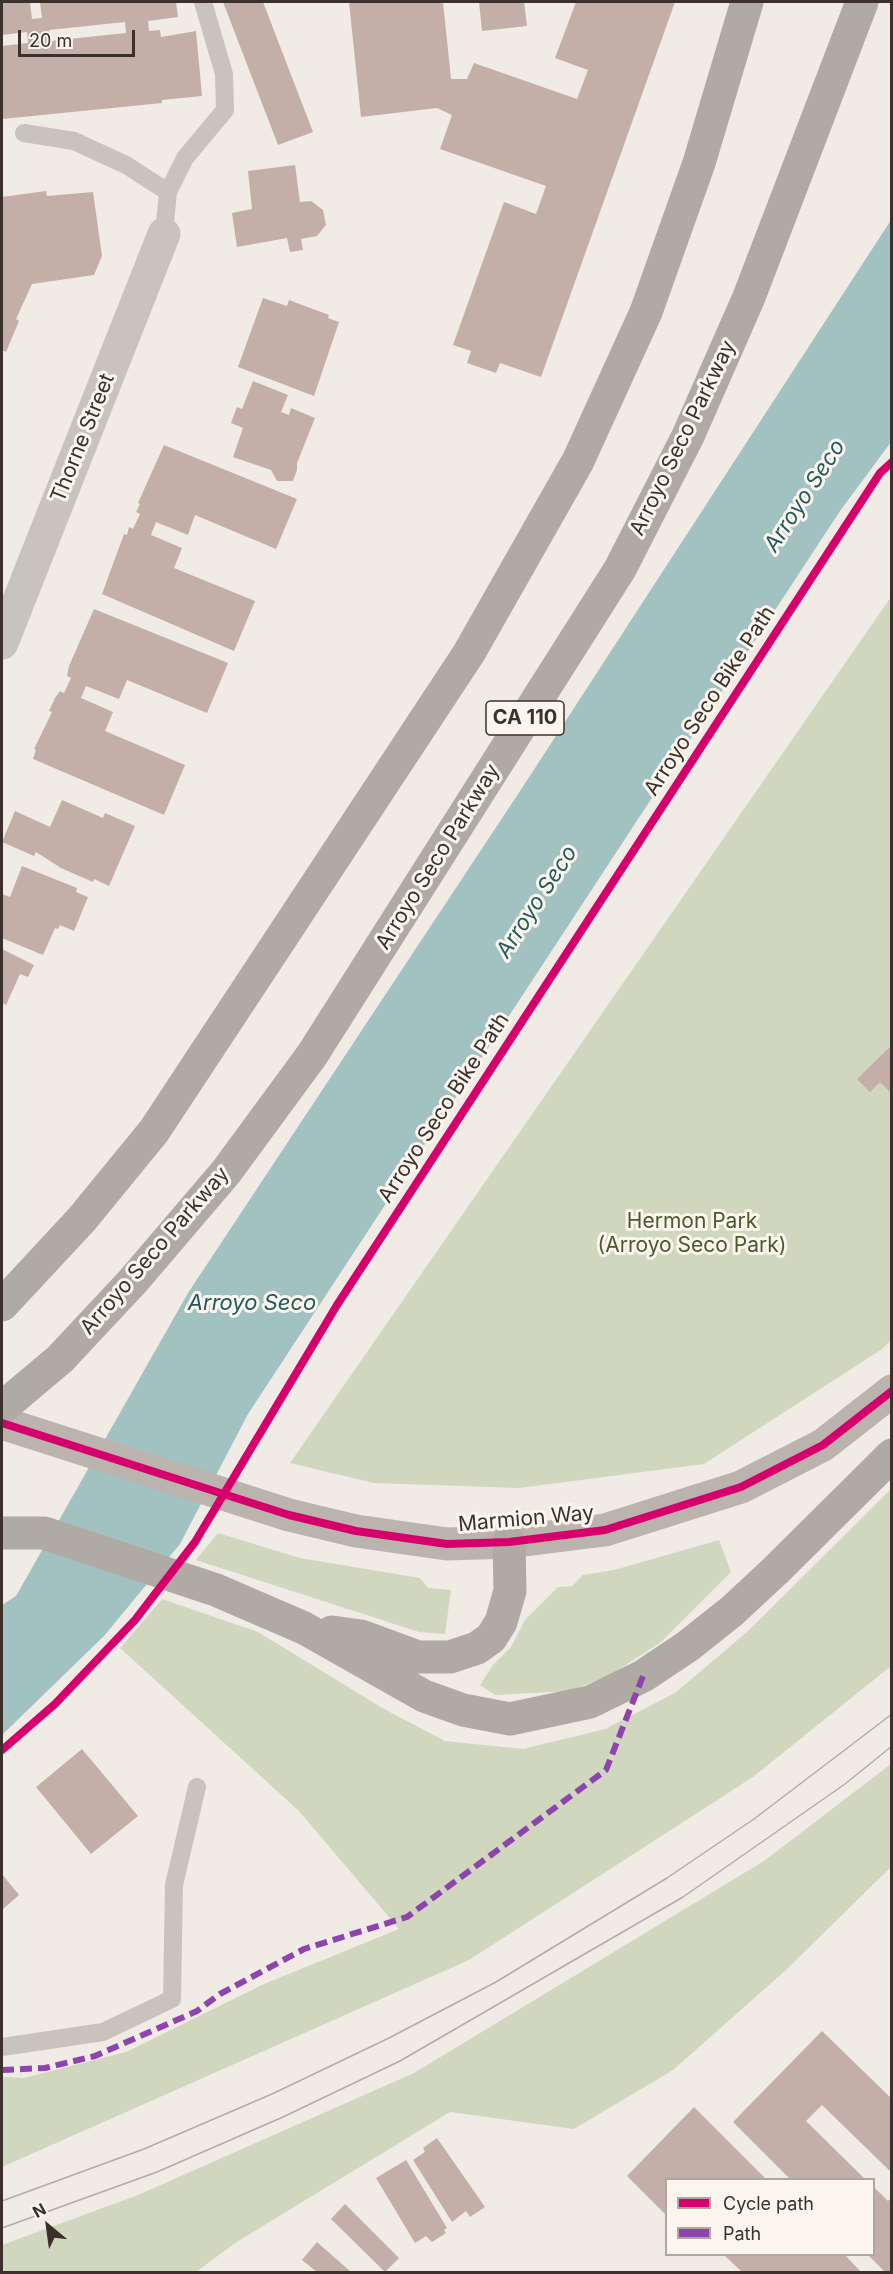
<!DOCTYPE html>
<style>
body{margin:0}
#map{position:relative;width:893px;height:2274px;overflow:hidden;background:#f0ebe5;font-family:Inter,sans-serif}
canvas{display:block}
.frame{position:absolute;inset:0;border:3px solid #3b302b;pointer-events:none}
.legend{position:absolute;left:665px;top:2178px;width:210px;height:78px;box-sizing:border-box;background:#fbf5ee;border:2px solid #aea6a0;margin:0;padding:8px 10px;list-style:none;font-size:18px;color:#3b302b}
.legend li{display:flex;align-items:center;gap:12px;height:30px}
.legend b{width:30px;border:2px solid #aea6a0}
.north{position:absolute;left:18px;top:2196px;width:60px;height:60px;-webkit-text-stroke:4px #fbf5ee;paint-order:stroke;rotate:331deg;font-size:16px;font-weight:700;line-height:24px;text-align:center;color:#3b302b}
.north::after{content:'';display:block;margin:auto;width:21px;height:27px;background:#3b302b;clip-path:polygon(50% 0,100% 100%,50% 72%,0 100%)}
.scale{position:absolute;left:18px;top:30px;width:117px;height:27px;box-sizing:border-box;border:3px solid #3b302b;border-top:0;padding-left:8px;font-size:18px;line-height:21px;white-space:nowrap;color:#3b302b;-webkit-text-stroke:4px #fbf5ee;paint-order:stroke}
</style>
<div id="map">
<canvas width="893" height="2274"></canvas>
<div class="frame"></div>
<ul class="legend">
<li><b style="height:8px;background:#d6006c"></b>Cycle path</li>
<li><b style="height:8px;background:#8e44ad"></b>Path</li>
</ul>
<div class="north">N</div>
<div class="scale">20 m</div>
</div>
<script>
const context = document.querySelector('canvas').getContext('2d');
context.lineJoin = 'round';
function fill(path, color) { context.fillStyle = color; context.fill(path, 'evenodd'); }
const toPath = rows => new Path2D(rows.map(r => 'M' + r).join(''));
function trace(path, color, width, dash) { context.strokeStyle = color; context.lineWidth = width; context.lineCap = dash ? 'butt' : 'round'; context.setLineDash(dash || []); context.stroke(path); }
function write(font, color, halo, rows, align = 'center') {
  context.font = font + ' Inter,sans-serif'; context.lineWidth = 6; context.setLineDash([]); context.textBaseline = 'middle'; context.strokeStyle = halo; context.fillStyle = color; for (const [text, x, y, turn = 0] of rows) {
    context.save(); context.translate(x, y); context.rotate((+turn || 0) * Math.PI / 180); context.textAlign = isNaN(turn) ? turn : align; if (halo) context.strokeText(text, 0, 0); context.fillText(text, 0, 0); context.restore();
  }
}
fill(toPath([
 [891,597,891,1340,882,1349,704,1464,519,1488,374,1483,290,1463],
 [891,1489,891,1666,753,1777,469,1960,2,2167,2,2077,24,2078,126,2052,264,1984,399,1929,299,1811,120,1648,162,1599,258,1632,384,1709,445,1741,523,1749,605,1729,675,1693,747,1632],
 [218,1533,300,1558,420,1578,428,1588,451,1590,445,1634,419,1632,196,1560],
 [719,1540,731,1572,661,1642,612,1674,570,1691,495,1695,480,1685,493,1665,511,1647,525,1620,558,1587,572,1586,583,1575,614,1570],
 [891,1764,891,1867,786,1970,673,2070,574,2129,450,2112,235,2243,196,2272,2,2272,2,2245,138,2195,414,2073,764,1861]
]), '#d1d6bf');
fill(toPath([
 [891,220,891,442,840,511,248,1414,180,1544,104,1636,2,1735,2,1605,16,1596,188,1293,524,785]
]), '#a1c2c1');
fill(toPath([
 [2,2,30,2,32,19,42,18,40,2,176,2,178,17,148,21,149,31,160,30,161,37,196,31,202,96,162,100,162,103,2,119,2,46,28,43,27,32,2,35],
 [125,22,126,33,50,41,49,30],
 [223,2,263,2,313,132,278,145],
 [349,2,443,2,451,79,467,79,474,63,577,99,588,70,555,58,576,2,675,2,541,377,500,363,496,373,467,363,471,351,453,345,504,202,536,214,546,186,440,149,452,115,437,108,361,117],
 [479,2,524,2,527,26,482,31],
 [295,165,300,202,311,201,323,210,326,225,317,236,301,239,303,250,290,252,287,238,237,247,232,213,252,209,248,171],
 [46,191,47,196,93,192,102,256,94,275,32,284,16,319,19,321,6,352,2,350,2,197],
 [263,298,287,306,289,300,329,315,328,318,339,322,314,396,238,367],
 [253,381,288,395,281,412,289,415,291,408,315,418,297,463,297,470,293,481,277,481,271,470,233,457,243,428,231,423,237,407,242,409],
 [164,445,297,499,276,549,195,515,188,535,156,522,151,535,182,548,174,568,255,601,234,651,102,594,124,534,127,535,129,527,133,529,140,514,136,512,140,504,138,503],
 [94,609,228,663,207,713,127,680,119,699,86,686,81,698,113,712,105,731,185,765,164,815,33,759,36,750,34,749,52,712,49,711,55,698,60,691,64,693,71,678,67,676,69,666],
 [62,800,103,818,105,813,135,826,109,886,94,879,93,882,61,868,36,852,34,856,2,842,15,811,50,827],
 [22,866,77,888,76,892,88,897,74,931,60,925,58,929,55,928,43,955,2,938,2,894,10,897],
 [2,949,34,965,28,977,20,974,6,1005,2,1003],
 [892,1045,892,1094,880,1082,870,1092,857,1079],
 [82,1749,138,1816,91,1854,36,1787],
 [2,1874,19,1895,2,1910],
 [822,2031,892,2099,892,2173,822,2105,806,2121,866,2180,791,2180,733,2122],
 [694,2107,767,2180,666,2180,666,2215,627,2176],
 [437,2138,485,2207,470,2217,466,2211,452,2222,413,2160,425,2152,423,2148],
 [406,2160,447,2228,444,2230,446,2233,432,2242,426,2236,415,2243,376,2178],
 [874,2187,888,2201,892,2197,892,2272,885,2272,867,2254,874,2254],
 [345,2204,399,2258,385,2272,331,2219],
 [317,2242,351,2272,317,2272,302,2260],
 [723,2254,844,2254,861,2272,742,2272]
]), '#c3afa7');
trace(toPath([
 [24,133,74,141,126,165,168,192],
 [164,234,168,192,185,158,225,110,224,74,203,2],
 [2,2047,103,2032,172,1999,174,1885,197,1787]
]), '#c9c3be', 18);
trace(toPath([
 [2,643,164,234]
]), '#c9c3be', 33);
trace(toPath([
 [2,1423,289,1515,356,1531,447,1544,509,1542,605,1530,741,1487,823,1445,892,1391]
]), '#bab3ae', 33);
trace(toPath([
 [2,1305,82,1219,154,1131,469,653,578,461,646,312,699,163,747,2],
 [2,1408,60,1359,133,1281,226,1172,312,1055,620,569,688,436,749,297,862,2],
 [2,1533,44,1533,216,1590,304,1628,424,1696,463,1710,510,1719,590,1702,643,1676,688,1646,732,1611,775,1571,892,1455],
 [332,1632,361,1636,418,1657,450,1657,477,1648,491,1638,501,1622,510,1591,509,1542]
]), '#afaaa4', 33);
trace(toPath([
 [2,2201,144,2149,272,2094,389,2038,496,1982,667,1878,754,1819,892,1714],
 [2,2228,157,2172,283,2117,400,2061,683,1897,845,1784,892,1746]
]), '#b1aca8', 1.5);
trace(toPath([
 [2,2070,45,2068,95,2056,197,2011,220,1994,304,1949,407,1917,606,1770,643,1676]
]), '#8e44ad', 6, [12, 6]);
trace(toPath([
 [2,1423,289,1515,356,1531,447,1544,509,1542,605,1530,741,1487,823,1445,892,1391],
 [2,1750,55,1704,135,1620,195,1542,337,1305,880,473,892,462]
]), '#d6006c', 8);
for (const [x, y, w] of [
 [525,718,78]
]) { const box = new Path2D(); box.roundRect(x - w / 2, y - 17, w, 34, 4.5); context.fillStyle = '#fbf5ee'; context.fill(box); trace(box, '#3b302b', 1.5); }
write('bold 20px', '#3b302b', null, [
 ["CA 110",525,718]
]);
write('21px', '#3b302b', '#fbf5ee', [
 ["Thorne Street",83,438,-68],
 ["Arroyo Seco Parkway",683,438,-64],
 ["Arroyo Seco Bike Path",710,701,-57],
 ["Arroyo Seco Parkway",438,857,-58],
 ["Arroyo Seco Bike Path",444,1108,-57],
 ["Arroyo Seco Parkway",155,1251,-49],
 ["Marmion Way",526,1519,-5]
]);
write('21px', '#4a5a2e', '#fbf5ee', [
 ["Hermon Park",692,1222],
 ["(Arroyo Seco Park)",692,1246]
]);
write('italic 22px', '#1f5a5e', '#fbf5ee', [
 ["Arroyo Seco",805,496,-57],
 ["Arroyo Seco",537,902,-57],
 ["Arroyo Seco",252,1303]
]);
</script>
